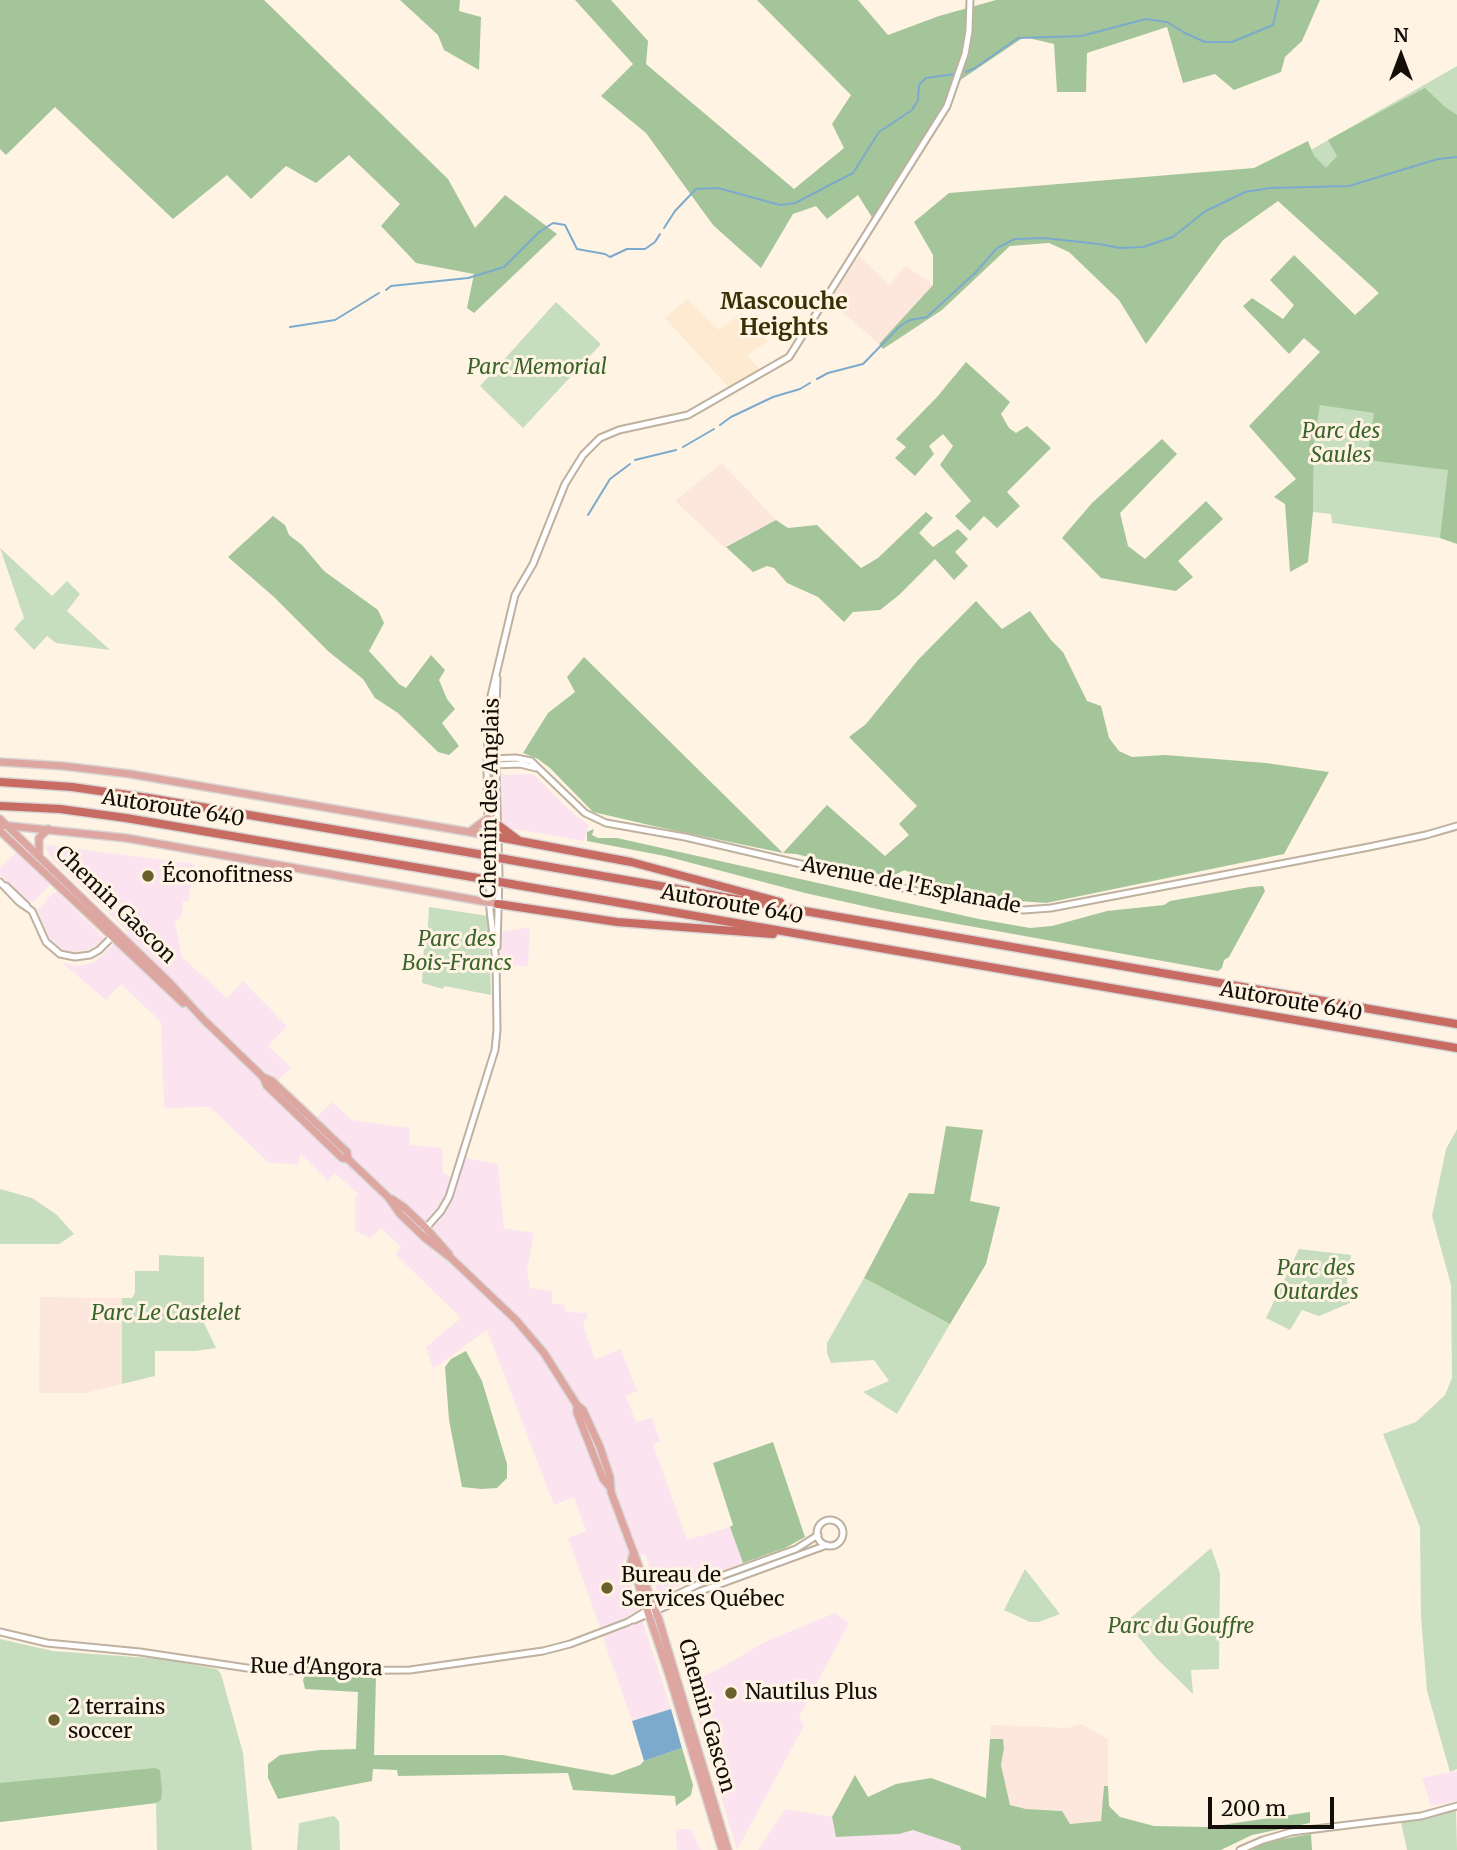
<!DOCTYPE html>
<meta charset="utf-8">
<style>
body{margin:0}
#map{position:relative;width:1457px;height:1850px;overflow:hidden;background:#fff3e4;font-family:Merriweather,serif}
canvas{display:block}
.north{position:absolute;left:1366px;top:21px;width:70px;height:70px;-webkit-text-stroke:5px #fff3e4;paint-order:stroke;rotate:0deg;font-size:19px;font-weight:700;line-height:28px;text-align:center;color:#130e08}
.north::after{content:'';display:block;margin:auto;width:24px;height:32px;background:#130e08;clip-path:polygon(50% 0,100% 100%,50% 72%,0 100%)}
.scale{position:absolute;left:1208px;top:1797px;width:126px;height:32px;box-sizing:border-box;border:4px solid #130e08;border-top:0;padding-left:9px;font-size:21px;line-height:24px;white-space:nowrap;color:#130e08;-webkit-text-stroke:5px #fff3e4;paint-order:stroke}
</style>
<div id="map">
<canvas width="1457" height="1850"></canvas>
<div class="north">N</div>
<div class="scale">200 m</div>
</div>
<script>
const context = document.querySelector('canvas').getContext('2d');
context.lineJoin = 'round';
function fill(path, color) { context.fillStyle = color; context.fill(path, 'evenodd'); }
const toPath = rows => new Path2D(rows.map(r => 'M' + r).join(''));
function trace(path, color, width, dash) { context.strokeStyle = color; context.lineWidth = width; context.lineCap = dash ? 'butt' : 'round'; context.setLineDash(dash || []); context.stroke(path); }
function write(font, color, halo, rows, align = 'center') {
  context.font = font + ' Merriweather,serif'; context.lineWidth = 6; context.setLineDash([]); context.textBaseline = 'middle'; context.strokeStyle = halo; context.fillStyle = color; for (const [text, x, y, turn = 0] of rows) {
    context.save(); context.translate(x, y); context.rotate((+turn || 0) * Math.PI / 180); context.textAlign = isNaN(turn) ? turn : align; if (halo) context.strokeText(text, 0, 0); context.fillText(text, 0, 0); context.restore();
  }
}
fill(toPath([
 [501,772,505,775,533,774,574,814,589,825,584,841,504,827,500,820,499,787],
 [47,845,195,864,188,902,183,901,182,916,175,922,182,957,227,998,243,981,287,1026,268,1046,291,1067,269,1090,308,1126,332,1102,352,1120,410,1128,409,1145,442,1148,443,1173,458,1180,466,1158,498,1164,504,1228,534,1233,527,1269,530,1288,552,1291,552,1303,564,1305,567,1312,588,1313,583,1325,595,1360,621,1349,637,1391,626,1396,636,1422,652,1417,660,1441,653,1444,687,1540,730,1527,743,1563,658,1593,645,1554,623,1561,671,1709,632,1721,604,1641,603,1628,600,1627,568,1538,586,1531,574,1497,554,1505,487,1330,433,1369,426,1347,461,1318,395,1254,401,1247,381,1228,370,1238,355,1231,355,1199,358,1194,335,1173,328,1181,300,1153,299,1164,269,1163,210,1107,164,1108,161,1022,121,984,106,1000,61,962,77,966,93,963,128,932,50,857,45,847],
 [16,853,50,885,34,902,28,901,0,875,0,868],
 [57,892,104,938,97,945,85,951,70,952,60,948,50,939,37,911,53,893],
 [530,927,528,966,501,966,500,932],
 [835,1613,849,1623,799,1717,804,1726,737,1850,688,1686,769,1640],
 [1457,1771,1457,1801,1431,1806,1422,1778],
 [785,1809,832,1817,836,1837,899,1834,913,1830,960,1846,961,1850,758,1850],
 [676,1829,691,1829,701,1850,677,1850]
]), '#fbe4ef');
fill(toPath([
 [687,299,719,330,741,313,768,341,747,355,761,371,730,389,665,318]
]), '#fdead1');
fill(toPath([
 [859,256,889,285,906,266,933,285,879,344,829,300],
 [722,463,776,520,724,547,675,501],
 [40,1297,122,1298,122,1384,85,1393,39,1393],
 [1081,1724,1108,1739,1108,1786,1104,1786,1101,1821,1069,1824,1061,1810,1026,1809,1010,1805,1001,1765,1004,1748,1003,1739,990,1739,991,1725,1068,1728]
]), '#fde6db');
fill(toPath([
 [1457,66,1457,543,1440,538,1332,523,1331,514,1313,512,1314,445,1320,405,1278,396,1379,293,1271,173],
 [556,302,601,344,523,428,480,386],
 [0,548,52,596,67,581,80,594,67,611,110,650,56,643,47,636,34,650,14,629,24,618],
 [429,907,488,916,491,995,444,986,443,989,422,983,424,946,421,939,427,940],
 [1457,1129,1457,1769,1450,1772,1427,1691,1421,1617,1420,1527,1383,1434,1416,1422,1445,1395,1452,1378,1451,1285,1432,1216,1446,1149],
 [0,1189,32,1198,57,1215,74,1234,59,1244,0,1244],
 [1299,1249,1351,1255,1347,1281,1350,1303,1319,1316,1302,1310,1290,1330,1266,1318],
 [159,1255,204,1257,204,1323,216,1348,195,1351,155,1351,155,1376,122,1384,122,1298,132,1298,135,1293,135,1271,159,1271],
 [864,1278,950,1324,897,1414,863,1392,889,1381,874,1360,831,1363,827,1353,827,1343],
 [1211,1548,1220,1573,1219,1669,1191,1670,1193,1694,1157,1659,1126,1622],
 [1025,1569,1060,1614,1039,1622,1030,1622,1004,1610],
 [0,1639,53,1651,162,1659,217,1669,221,1674,243,1753,252,1850,157,1850,156,1803,0,1822],
 [1456,1810,1457,1850,1407,1850,1401,1822,1429,1818],
 [334,1816,339,1821,340,1850,297,1850,299,1823]
]), '#c6debe');
fill(toPath([
 [0,0,264,0,448,179,475,228,505,195,557,234,474,313,467,308,474,274,416,263,381,226,400,204,349,155,316,183,286,166,251,199,227,175,173,219,55,107,6,155,0,149],
 [400,0,460,0,459,11,481,17,479,70,444,50,438,35],
 [575,0,611,0,648,41,646,64,794,189,844,148,832,124,851,95,757,0,858,0,888,35,939,16,996,0,1320,0,1302,41,1285,57,1281,72,1234,90,1215,74,1183,83,1167,27,1087,53,1086,92,1057,92,1054,44,1024,37,956,83,923,145,873,219,858,195,827,219,816,206,793,214,761,268,713,225,646,133,601,96,633,64],
 [1425,88,1445,107,1457,115,1457,544,1440,538,1448,470,1367,460,1374,413,1320,405,1314,445,1313,512,1308,562,1290,572,1285,504,1274,497,1296,479,1249,426,1320,352,1304,338,1289,354,1243,306,1252,298,1283,319,1294,305,1270,280,1294,255,1355,315,1379,293,1278,201,1223,240,1146,344,1119,300,1069,252,1049,243,1010,246,942,310,883,349,879,344,933,285,933,255,914,222,949,193,1254,168,1308,141,1314,156,1326,168,1337,156,1328,140],
 [966,362,1010,402,1001,414,1009,428,1016,433,1027,426,1051,448,1007,492,1020,506,997,528,984,516,970,531,955,516,971,501,940,465,953,446,943,434,929,446,934,454,915,476,895,458,906,447,896,439,937,397],
 [1162,439,1177,454,1120,513,1128,546,1145,559,1206,501,1223,519,1178,561,1193,577,1176,591,1101,578,1062,538,1092,503],
 [926,512,933,518,919,533,933,547,958,529,968,539,955,552,968,566,954,580,935,559,899,595,880,610,853,612,844,622,818,597,787,583,774,568,767,566,753,572,726,547,776,520,788,528,817,525,861,568,878,558],
 [273,516,285,525,289,535,302,545,324,571,378,610,384,623,369,651,399,684,406,688,431,655,445,670,439,680,447,699,455,709,442,723,459,746,449,755,438,752,398,713,375,698,363,679,329,652,274,597,228,557],
 [976,601,1002,629,1030,611,1051,640,1063,652,1087,701,1101,706,1109,738,1119,751,1132,757,1165,755,1266,763,1329,772,1284,854,1046,903,1006,900,936,889,905,870,890,877,796,854,783,853,658,827,593,812,550,768,538,759,523,753,548,713,575,692,567,677,584,657,783,853,827,805,885,856,909,835,899,824,917,806,849,737,866,724,918,660],
 [594,829,592,835,598,838,617,838,979,919,1030,928,1052,926,1107,911,1164,905,1170,901,1250,887,1263,886,1265,891,1229,957,1224,960,1222,968,1218,971,886,911,805,893,665,856,587,841,587,832],
 [946,1126,983,1130,970,1201,1000,1207,986,1264,950,1324,864,1278,909,1193,934,1194],
 [466,1351,482,1381,507,1464,507,1478,497,1488,481,1489,462,1487,449,1420,445,1367,451,1359],
 [773,1442,805,1537,785,1548,743,1563,730,1527,733,1525,713,1463],
 [306,1673,376,1676,374,1755,503,1755,613,1775,640,1765,644,1761,682,1748,693,1785,691,1795,676,1806,675,1796,573,1790,568,1773,398,1776,397,1770,373,1769,372,1781,278,1799,268,1778,268,1764,280,1755,320,1750,356,1749,358,1692,305,1689,303,1680],
 [990,1739,1003,1739,1004,1748,1001,1765,1010,1805,1026,1809,1062,1811,1070,1824,1101,1821,1104,1786,1108,1786,1109,1806,1120,1817,1154,1826,1208,1827,1310,1812,1310,1823,1252,1835,1221,1850,961,1850,960,1846,913,1830,899,1834,836,1837,832,1817,855,1775,868,1797,896,1784,931,1778,986,1798],
 [155,1768,160,1770,162,1790,161,1800,156,1803,0,1822,0,1783],
 [1311,1834,1312,1850,1252,1850,1265,1842]
]), '#a4c599');
fill(toPath([
 [671,1709,682,1748,644,1761,632,1721]
]), '#7caacd');
trace(toPath([
 [966,72,975,68,1018,38,1081,36,1146,19,1167,22,1185,33,1205,42,1232,42,1273,25,1279,0],
 [664,228,675,211,696,189,718,188,780,205,795,203,853,173,879,132,912,110,918,100,919,85,926,78,955,74],
 [386,290,391,286,468,278,504,267,539,232,553,223,565,225,577,249,605,254,610,257,627,249,645,249,655,242,660,234],
 [290,327,335,320,379,293],
 [817,379,828,373,863,364,900,326,910,320,927,317,975,273,997,248,1015,239,1044,238,1099,244,1120,248,1143,247,1173,237,1204,212,1245,192,1270,188,1349,186,1438,159,1457,157],
 [720,425,731,417,773,397,800,389,810,383],
 [683,447,714,429],
 [635,460,676,450],
 [588,515,610,479,630,464]
]), '#7caacd', 2);
const minor = toPath([
 [487,759,516,758,531,761,585,813,606,823,685,837,934,895,1024,910,1051,908,1369,847,1426,835,1457,826],
 [494,765,520,764,536,768],
 [0,882,19,902,32,911,46,942,60,954,75,957,90,955,99,950,115,934],
 [6,886,27,906],
 [497,947,499,875,495,738,497,678],
 [496,961,490,910,487,770,489,704,515,595,533,564,565,484,583,455,600,438,619,430,688,415,789,357,947,106,965,54,969,31,970,0],
 [425,1229,441,1211,449,1197,495,1050,497,1030,496,960],
 '817 1533a13 13 0 1 1 26 0a13 13 0 1 1-26 0Z',
 [634,1620,701,1591,827,1545],
 [0,1632,47,1643,140,1652,267,1671,410,1670,543,1651,570,1644,628,1622,661,1602,699,1584,796,1549,818,1535],
 [1240,1850,1263,1840,1291,1832,1421,1816,1457,1806]
]);
const major = toPath([
 [0,762,63,766,130,774,498,837],
 [0,819,169,982,203,1019,263,1077,272,1081,347,1152,348,1159],
 [0,825,126,838,498,904],
 [0,831,183,1003],
 [469,832,488,818],
 [39,856,39,838,48,829],
 [263,1077,267,1086,342,1158,348,1159,388,1197,400,1214,425,1238,451,1258,516,1320,544,1353,577,1405,583,1410,600,1447,610,1477,611,1492,659,1620,728,1850],
 [392,1199,405,1208,426,1228,449,1254],
 [577,1405,577,1413,603,1479,609,1486],
 [633,1554,631,1562,670,1678,722,1850]
]);
const highway = toPath([
 [0,782,72,787,149,798,478,854],
 [0,806,60,809,126,818,478,878],
 [498,825,518,840],
 [498,837,631,862,780,902],
 [510,860,1457,1024],
 [511,884,1457,1048],
 [498,904,617,922,773,934]
]);
trace(minor, '#bfb19f', 9);
trace(major, '#d9d8d7', 10);
trace(highway, '#d9d8d7', 11);
trace(minor, '#fff', 5);
trace(major, '#dda6a1', 7);
trace(highway, '#c76b63', 8);
const highwayBridge = toPath([
 [478,854,510,860],
 [478,878,511,884]
]);
trace(highwayBridge, '#d9d8d7', 11, []);
trace(highwayBridge, '#c76b63', 8);
for (const [x, y, r, color] of [
 [148,876,7,"#69602d"],
 [607,1588,7,"#69602d"],
 [731,1693,7,"#69602d"],
 [54,1720,7,"#69602d"]
]) { const dot = new Path2D(); dot.arc(x, y, r, 0, 2 * Math.PI); context.fillStyle = color; context.fill(dot); trace(dot, '#fff3e4', 2.5); }
write('italic 21px', '#3a6429', '#fff3e4', [
 ["Parc Memorial",537,368],
 ["Parc des",1341,432],
 ["Saules",1341,456],
 ["Parc des",457,940],
 ["Bois-Francs",457,964],
 ["Parc des",1316,1269],
 ["Outardes",1316,1293],
 ["Parc Le Castelet",166,1314],
 ["Parc du Gouffre",1181,1627]
]);
write('21px', '#130e08', '#fff3e4', [
 ["Chemin des Anglais",491,798,-89],
 ["Autoroute 640",173,809,9],
 ["Avenue de l'Esplanade",911,886,11],
 ["Chemin Gascon",115,905,44],
 ["Autoroute 640",732,905,10],
 ["Autoroute 640",1291,1002,10],
 ["Rue d'Angora",316,1668,1],
 ["Chemin Gascon",706,1716,74]
]);
write('21px', '#130e08', '#fff3e4', [
 ["Éconofitness",162,876],
 ["Bureau de",621,1576],
 ["Services Québec",621,1600],
 ["Nautilus Plus",745,1693],
 ["2 terrains",68,1708],
 ["soccer",68,1732]
], 'left');
write('bold 23px', '#373004', '#fff3e4', [
 ["Mascouche",784,302],
 ["Heights",784,328]
]);
</script>
